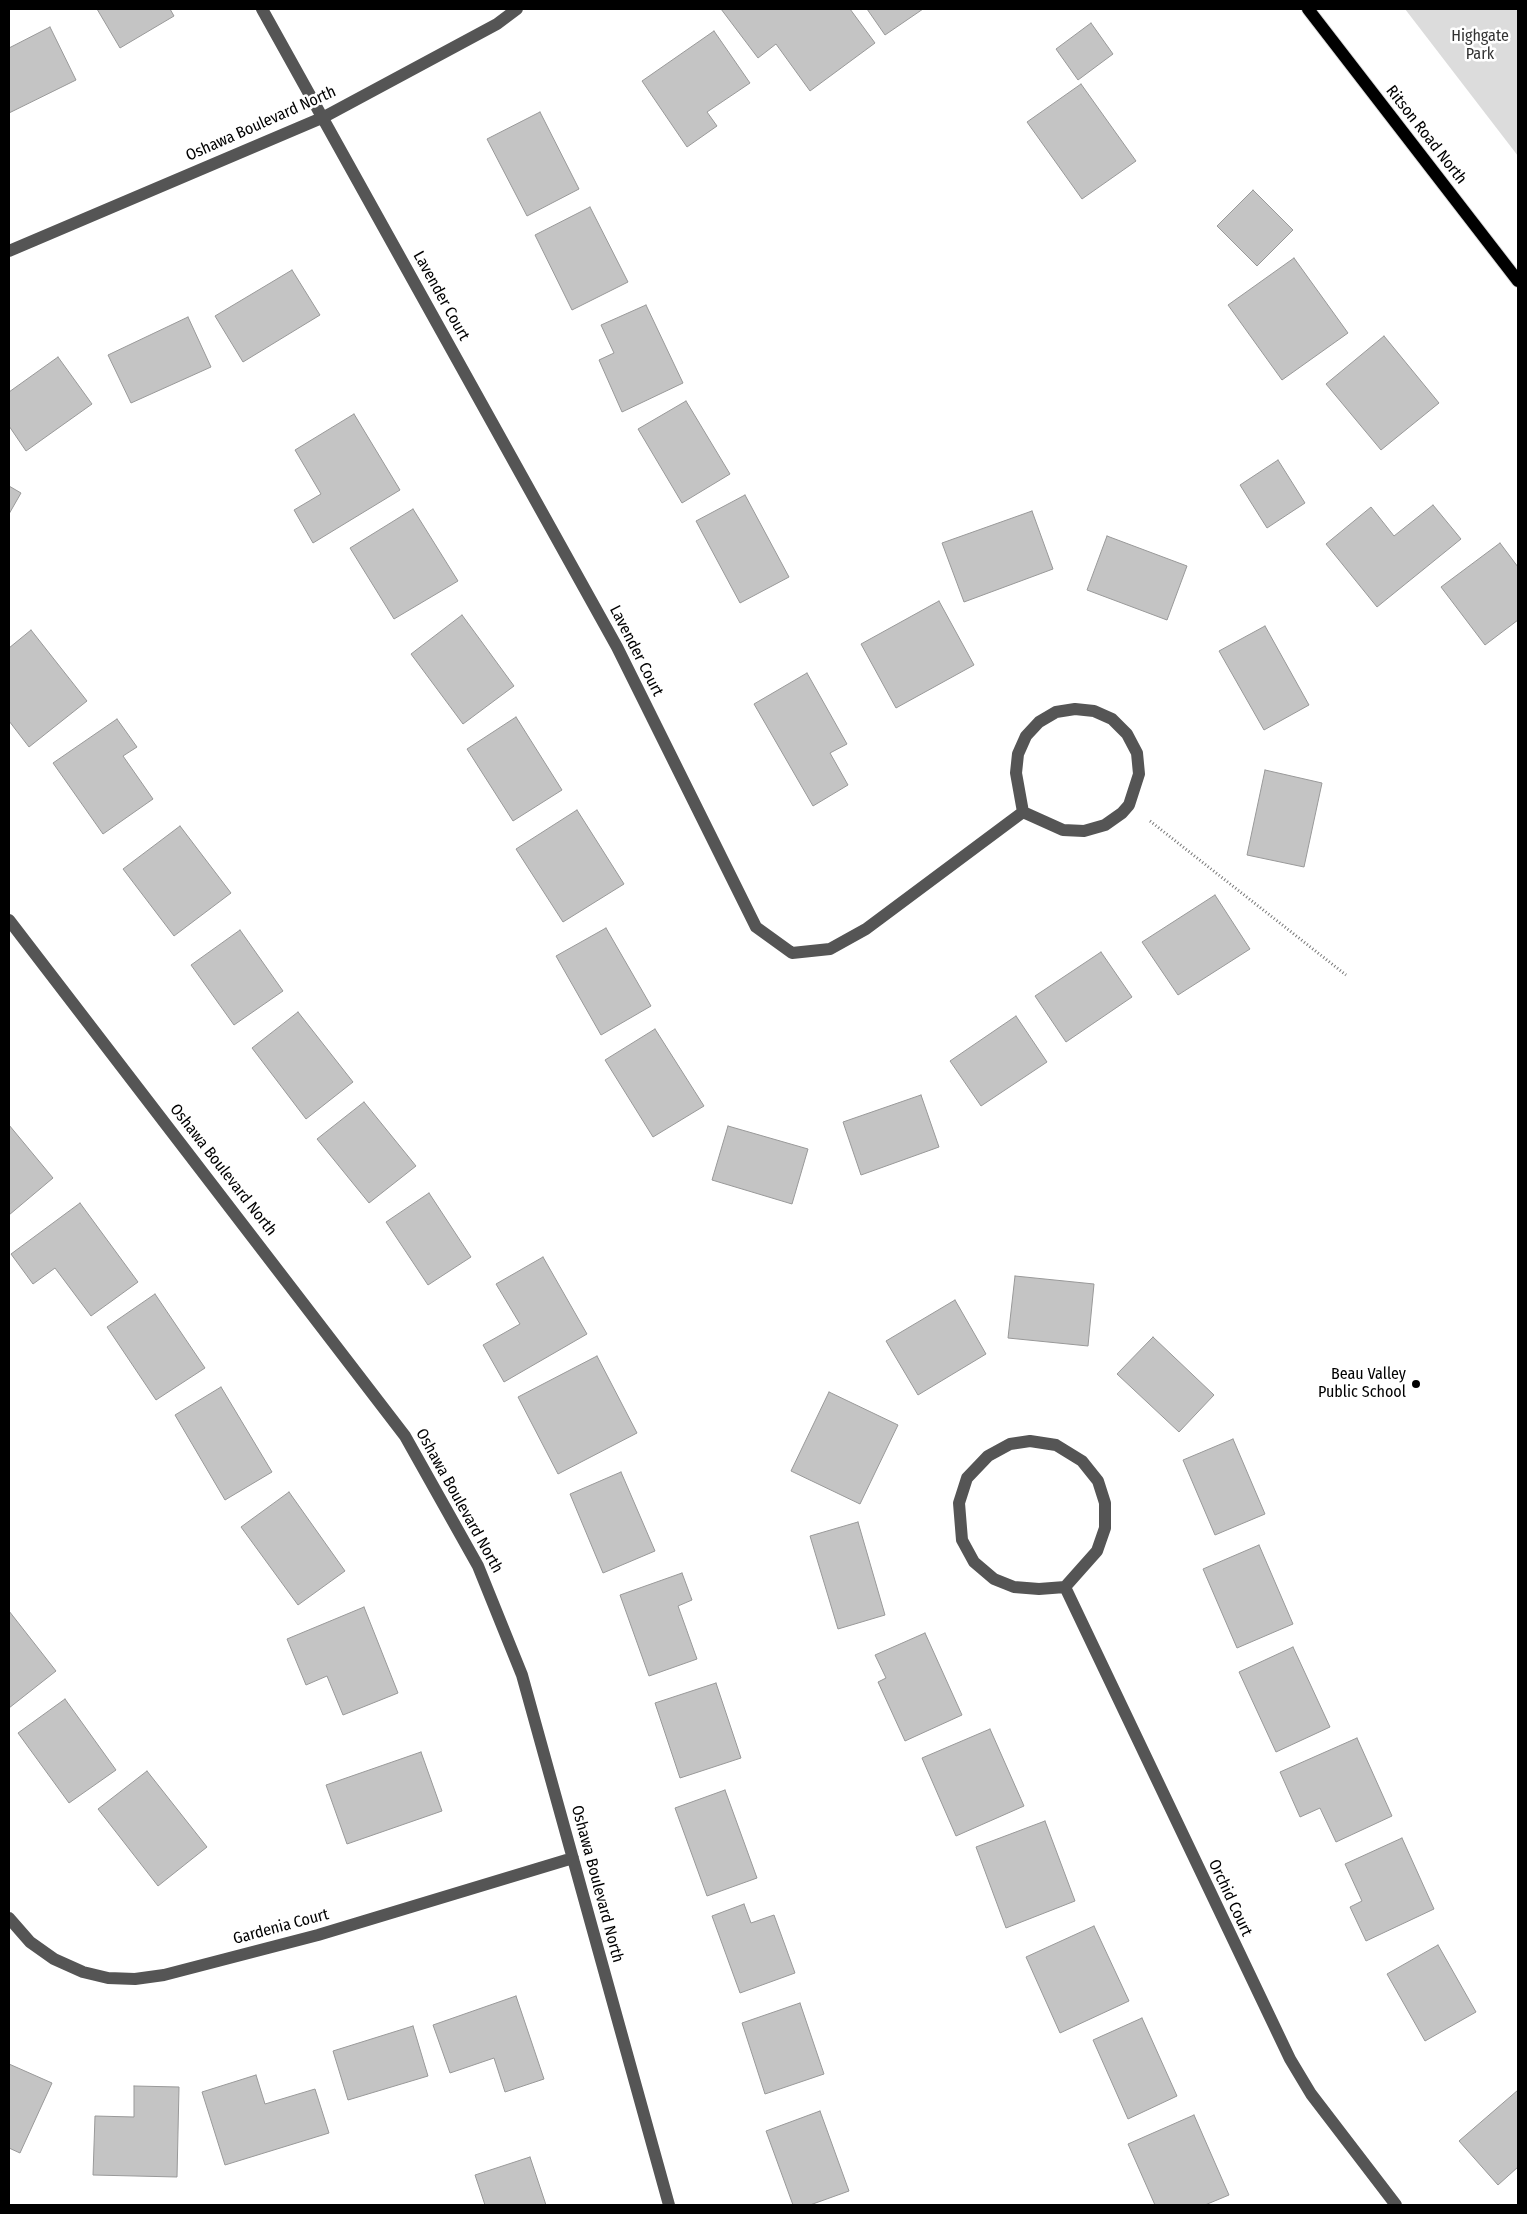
<!DOCTYPE html>
<style>
body{margin:0}
#map{position:relative;width:1527px;height:2214px;overflow:hidden;background:#fff;font-family:"Fira Sans Condensed",sans-serif}
canvas{display:block}
.frame{position:absolute;inset:0;border:10px solid #000;pointer-events:none}
</style>
<div id="map">
<canvas width="1527" height="2214"></canvas>
<div class="frame"></div>
</div>
<script>
const context = document.querySelector('canvas').getContext('2d');
context.lineJoin = 'round';
function fill(path, color) { context.fillStyle = color; context.fill(path, 'evenodd'); }
const toPath = rows => new Path2D(rows.map(r => 'M' + r).join(''));
function trace(path, color, width, dash) { context.strokeStyle = color; context.lineWidth = width; context.lineCap = dash ? 'butt' : 'round'; context.setLineDash(dash || []); context.stroke(path); }
function write(font, color, halo, rows, align = 'center') {
  context.font = font + ' "Fira Sans Condensed",sans-serif'; context.lineWidth = 5; context.setLineDash([]); context.textBaseline = 'middle'; context.strokeStyle = halo; context.fillStyle = color; for (const [text, x, y, turn = 0] of rows) {
    context.save(); context.translate(x, y); context.rotate((+turn || 0) * Math.PI / 180); context.textAlign = isNaN(turn) ? turn : align; if (halo) context.strokeText(text, 0, 0); context.fillText(text, 0, 0); context.restore();
  }
}
fill(toPath([
 [1405,9,1518,9,1518,156]
]), '#dcdcdc');
const building = toPath([
 [97,9,170,9,174,16,120,48,97,9],
 [721,9,850,9,875,43,810,91,776,44,758,58,721,9],
 [867,9,923,9,885,35,867,9],
 [1091,23,1113,54,1078,80,1056,49,1091,23],
 [50,27,76,80,9,113,9,48,50,27],
 [714,31,750,83,707,112,717,126,687,147,642,81,714,31],
 [1081,84,1136,161,1082,199,1027,122,1081,84],
 [540,112,579,189,527,216,487,139,540,112],
 [1253,190,1293,230,1257,266,1217,226,1253,190],
 [590,207,628,282,572,310,535,235,590,207],
 [1294,258,1348,333,1282,380,1228,305,1294,258],
 [292,270,320,315,243,362,215,316,292,270],
 [646,305,683,383,622,412,599,360,614,353,601,325,646,305],
 [188,317,211,367,131,403,108,355,188,317],
 [1384,336,1439,403,1381,450,1326,384,1384,336],
 [58,357,92,404,26,451,9,426,9,392,58,357],
 [686,401,730,474,682,503,638,429,686,401],
 [354,414,400,490,313,543,294,510,321,494,295,450,354,414],
 [1278,460,1305,503,1267,528,1240,485,1278,460],
 [9,486,21,493,9,514,9,486],
 [745,495,789,577,740,603,696,521,745,495],
 [1433,505,1461,539,1377,607,1326,544,1371,507,1394,536,1433,505],
 [413,509,458,581,394,619,350,548,413,509],
 [1032,511,1053,569,964,602,942,543,1032,511],
 [1107,536,1187,566,1167,620,1087,590,1107,536],
 [1500,543,1518,567,1518,620,1485,645,1441,587,1500,543],
 [939,601,974,665,896,708,861,644,939,601],
 [462,615,514,686,463,724,411,654,462,615],
 [1265,626,1309,705,1264,730,1219,651,1265,626],
 [31,630,87,701,29,747,9,721,9,648,31,630],
 [807,673,847,744,830,753,848,785,813,806,754,704,807,673],
 [516,717,562,790,513,821,467,749,516,717],
 [117,719,137,747,123,756,153,799,103,834,53,763,117,719],
 [1265,770,1322,783,1304,867,1247,855,1265,770],
 [577,810,624,884,563,922,516,849,577,810],
 [180,826,231,893,174,936,123,869,180,826],
 [1215,895,1250,949,1178,995,1142,942,1215,895],
 [606,928,651,1006,601,1035,556,956,606,928],
 [240,930,283,991,234,1025,191,965,240,930],
 [1101,952,1132,997,1066,1042,1035,996,1101,952],
 [298,1012,353,1082,306,1119,252,1048,298,1012],
 [1016,1016,1047,1062,981,1106,950,1061,1016,1016],
 [655,1029,704,1106,653,1137,605,1060,655,1029],
 [921,1095,939,1147,861,1175,843,1122,921,1095],
 [364,1102,416,1166,369,1203,317,1139,364,1102],
 [9,1125,53,1178,9,1215,9,1125],
 [728,1126,808,1149,792,1204,712,1180,728,1126],
 [429,1193,471,1257,428,1285,386,1222,429,1193],
 [80,1203,138,1282,91,1316,55,1268,33,1284,11,1254,80,1203],
 [543,1257,587,1334,504,1382,483,1345,520,1324,496,1284,543,1257],
 [1015,1276,1094,1284,1088,1346,1008,1338,1015,1276],
 [155,1294,205,1368,156,1400,107,1327,155,1294],
 [955,1300,986,1354,918,1395,886,1341,955,1300],
 [1153,1337,1214,1395,1179,1432,1117,1374,1153,1337],
 [597,1356,637,1433,558,1474,518,1397,597,1356],
 [221,1387,272,1472,225,1500,175,1415,221,1387],
 [829,1392,898,1425,860,1504,791,1471,829,1392],
 [1233,1439,1265,1514,1215,1535,1183,1460,1233,1439],
 [621,1472,655,1551,603,1573,570,1494,621,1472],
 [289,1492,345,1571,298,1605,241,1527,289,1492],
 [858,1522,885,1615,838,1629,810,1536,858,1522],
 [1259,1545,1293,1624,1237,1648,1203,1569,1259,1545],
 [682,1573,692,1600,678,1606,697,1659,649,1676,620,1595,682,1573],
 [364,1607,398,1693,343,1715,327,1676,306,1685,287,1639,364,1607],
 [9,1611,56,1671,9,1708,9,1611],
 [925,1633,962,1715,905,1741,878,1682,886,1678,875,1655,925,1633],
 [1293,1647,1330,1727,1276,1752,1239,1672,1293,1647],
 [716,1683,741,1758,680,1778,655,1703,716,1683],
 [65,1699,116,1770,69,1803,18,1733,65,1699],
 [990,1729,1024,1806,956,1836,922,1758,990,1729],
 [1357,1738,1392,1816,1336,1842,1320,1808,1300,1817,1280,1772,1357,1738],
 [421,1752,442,1811,347,1844,326,1785,421,1752],
 [147,1771,207,1847,158,1886,98,1809,147,1771],
 [725,1790,757,1878,707,1896,675,1808,725,1790],
 [1045,1821,1075,1901,1006,1928,976,1847,1045,1821],
 [1402,1838,1434,1909,1366,1941,1350,1907,1362,1901,1345,1864,1402,1838],
 [744,1904,751,1923,774,1915,795,1973,740,1993,712,1916,744,1904],
 [1094,1926,1129,2001,1060,2033,1026,1957,1094,1926],
 [1438,1945,1476,2012,1425,2041,1387,1974,1438,1945],
 [516,1996,544,2079,505,2092,494,2058,450,2073,433,2025,516,1996],
 [800,2003,824,2074,765,2094,742,2023,800,2003],
 [1142,2018,1177,2096,1128,2119,1093,2040,1142,2018],
 [413,2026,428,2076,348,2100,333,2051,413,2026],
 [9,2064,52,2083,20,2153,9,2148,9,2064],
 [256,2075,265,2104,315,2089,329,2133,225,2165,202,2092,256,2075],
 [134,2086,179,2087,177,2177,93,2175,95,2116,134,2117,134,2086],
 [1518,2090,1518,2167,1498,2185,1459,2141,1518,2090],
 [820,2111,849,2191,810,2205,793,2205,766,2131,820,2111],
 [1194,2115,1229,2195,1205,2205,1155,2205,1128,2144,1194,2115],
 [530,2157,546,2205,485,2205,475,2175,530,2157]
]);
fill(building, '#c4c4c4');
trace(building, '#999', 1);
const major = toPath([
 [1308,9,1518,281]
]);
trace(major, '#dbdbdb', 14);
trace(toPath([
 [1150,821,1346,975]
]), '#777', 3, [1, 2.5]);
trace(toPath([
 [262,9,617,647,756,927,792,953,830,949,866,929,1023,812,1016,773,1018,754,1026,736,1039,722,1056,712,1075,709,1094,711,1112,719,1127,734,1137,753,1139,774,1129,805,1122,813,1105,825,1084,831,1063,830,1023,812],
 [9,251,324,117,497,24,517,9],
 [9,920,405,1436,478,1566,522,1675,669,2205],
 [1030,1441,1056,1445,1082,1461,1098,1481,1105,1503,1105,1528,1097,1551,1065,1587,1039,1589,1014,1587,994,1579,974,1562,962,1540,959,1503,967,1478,988,1456,1010,1444,1030,1441],
 [1065,1587,1290,2059,1311,2094,1396,2205],
 [9,1918,30,1942,54,1959,83,1972,108,1978,135,1979,164,1975,318,1935,573,1858]
]), '#555', 12);
trace(major, '#000', 12);
for (const [x, y, r, color] of [
 [1416,1384,5,"#000"]
]) { const dot = new Path2D(); dot.arc(x, y, r, 0, 2 * Math.PI); context.fillStyle = color; context.fill(dot); trace(dot, '#fff', 2); }
write('16px', '#333', '#fff', [
 ["Highgate",1480,37],
 ["Park",1480,55]
]);
write('16px', '#000', '#fff', [
 ["Oshawa Boulevard North",261,124,-24],
 ["Ritson Road North",1426,135,52],
 ["Lavender Court",441,296,61],
 ["Lavender Court",636,651,63],
 ["Oshawa Boulevard North",223,1170,52],
 ["Oshawa Boulevard North",459,1501,61],
 ["Oshawa Boulevard North",597,1884,75],
 ["Orchid Court",1230,1898,65],
 ["Gardenia Court",281,1927,-15]
]);
write('16px', '#000', '#fff', [
 ["Beau Valley",1406,1375],
 ["Public School",1406,1393]
], 'right');
</script>
